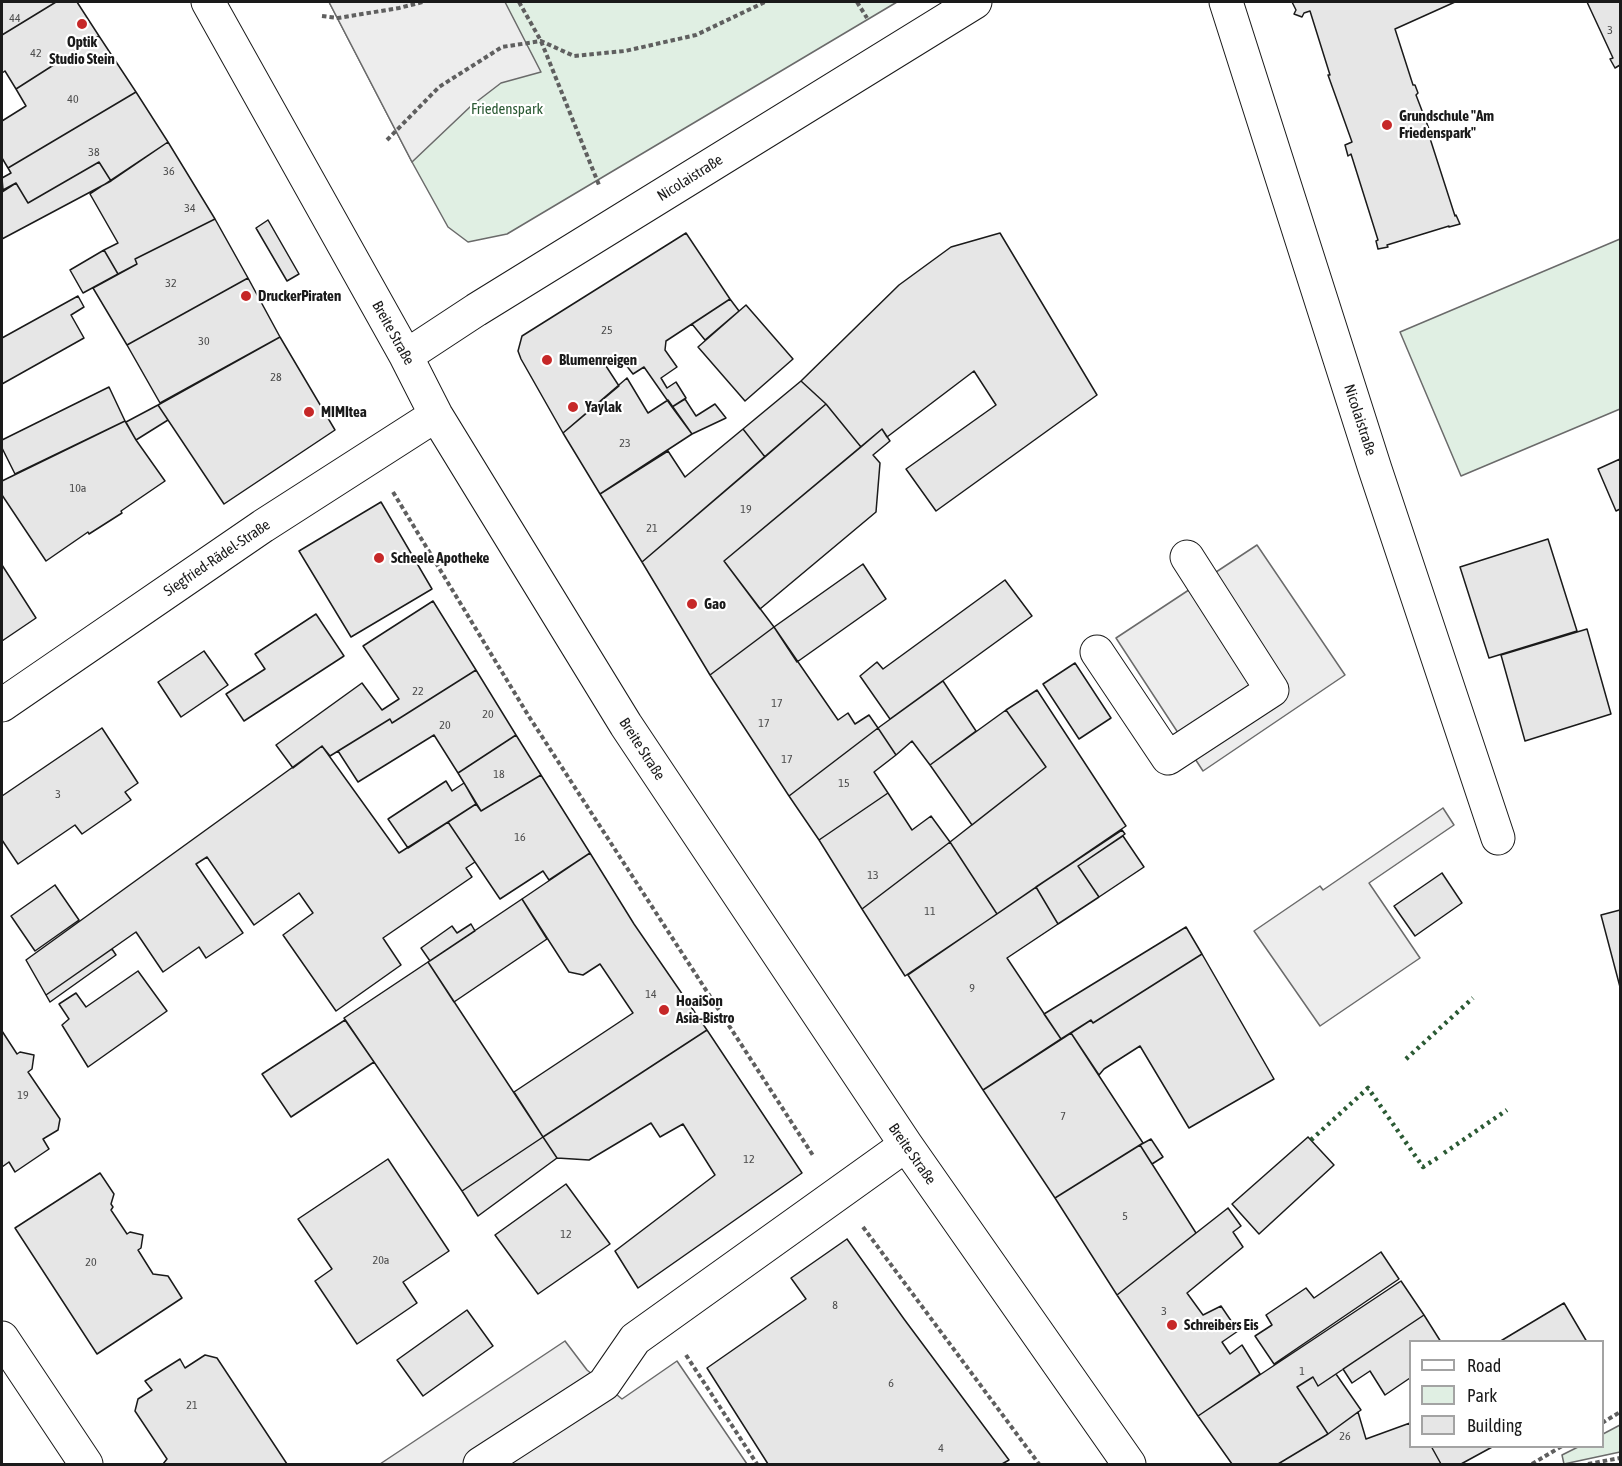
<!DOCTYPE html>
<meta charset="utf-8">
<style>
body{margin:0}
#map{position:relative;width:1622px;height:1466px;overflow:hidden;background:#fff;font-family:"Asap Condensed",sans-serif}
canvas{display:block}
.frame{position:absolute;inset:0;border:3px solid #1a1a1a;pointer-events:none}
.legend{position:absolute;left:1409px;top:1340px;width:195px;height:108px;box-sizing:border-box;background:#fff;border:2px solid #a3a3a3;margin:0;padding:8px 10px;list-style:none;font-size:18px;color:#1a1a1a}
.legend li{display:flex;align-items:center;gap:12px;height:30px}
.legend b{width:30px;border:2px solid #a3a3a3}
</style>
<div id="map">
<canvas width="1622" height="1466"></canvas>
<div class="frame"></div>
<ul class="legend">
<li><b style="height:8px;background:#fff"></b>Road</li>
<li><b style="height:16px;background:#e0efe3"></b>Park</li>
<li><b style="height:16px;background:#e6e6e6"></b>Building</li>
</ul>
</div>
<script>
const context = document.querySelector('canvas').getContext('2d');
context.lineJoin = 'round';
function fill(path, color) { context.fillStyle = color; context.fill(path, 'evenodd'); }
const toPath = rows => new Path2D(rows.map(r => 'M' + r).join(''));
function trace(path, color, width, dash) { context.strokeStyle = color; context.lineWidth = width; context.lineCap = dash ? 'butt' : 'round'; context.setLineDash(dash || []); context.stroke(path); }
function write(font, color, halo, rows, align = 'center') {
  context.font = font + ' "Asap Condensed",sans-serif'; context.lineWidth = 4.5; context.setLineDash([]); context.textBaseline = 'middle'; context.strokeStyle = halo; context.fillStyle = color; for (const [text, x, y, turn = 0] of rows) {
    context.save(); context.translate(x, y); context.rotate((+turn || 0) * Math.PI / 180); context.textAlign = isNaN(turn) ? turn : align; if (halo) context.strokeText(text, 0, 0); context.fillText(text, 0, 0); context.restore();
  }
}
const green = toPath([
 [329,2,897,2,507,234,468,242,448,227,412,162,329,2],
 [1620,239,1620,409,1461,476,1400,332,1620,239],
 [1620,1425,1620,1452,1564,1464,1562,1455,1578,1447,1602,1446,1603,1434,1620,1425]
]);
fill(green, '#e0efe3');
trace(green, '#6a6a6a', 1.5);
const parking = toPath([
 [329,2,505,2,541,72,501,83,471,106,412,162,329,2],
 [1257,545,1345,675,1203,771,1116,638,1257,545],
 [1443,808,1454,825,1369,883,1420,958,1320,1026,1254,931,1320,886,1323,890,1443,808],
 [565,1341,587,1370,622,1399,677,1361,747,1464,380,1464,565,1341]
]);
fill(parking, '#ededed');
trace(parking, '#6a6a6a', 1.5);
const building = toPath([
 [2,2,56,2,2,35,2,2],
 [56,2,77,2,99,36,16,89,5,71,2,73,2,35,56,2],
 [1292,2,1455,2,1395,29,1413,85,1415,85,1418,93,1416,95,1429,129,1427,129,1455,216,1456,215,1460,224,1449,227,1449,226,1387,245,1388,247,1378,249,1376,241,1378,240,1351,154,1348,156,1345,145,1352,142,1328,75,1330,75,1310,11,1304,13,1302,17,1294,14,1296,10,1292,2],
 [1587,2,1620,2,1620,65,1615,68,1610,59,1613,58,1587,2],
 [99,36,136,92,8,168,2,158,2,121,26,106,16,89,99,36],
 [136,92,168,142,111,181,99,162,28,203,16,183,3,190,2,178,11,173,8,168,136,92],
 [168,142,215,219,135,259,137,264,118,274,104,250,118,243,90,194,168,142],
 [99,162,111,181,2,239,2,192,16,183,28,203,99,162],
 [215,219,248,278,127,345,93,288,137,264,135,259,215,219],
 [268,220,299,274,287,281,256,228,268,220],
 [686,233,730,299,666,341,665,350,677,367,661,378,667,388,676,382,686,398,672,407,644,367,633,374,619,356,606,366,619,386,563,433,521,359,518,351,522,336,686,233],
 [1000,233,1097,395,936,511,906,469,996,405,974,371,887,437,882,429,861,447,826,404,801,381,899,285,951,247,1000,233],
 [104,250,118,274,83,293,70,270,104,250],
 [248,278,280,337,160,403,127,345,248,278],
 [78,296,84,307,71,315,84,338,2,384,2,338,78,296],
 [730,299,739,311,705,340,692,324,730,299],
 [746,305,793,359,745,401,698,347,746,305],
 [280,337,335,430,224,504,158,405,280,337],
 [627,378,648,413,668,400,692,434,600,494,563,433,627,378],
 [801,381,826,404,765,457,743,429,801,381],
 [109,387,125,421,15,474,2,448,2,440,109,387],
 [685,399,696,416,715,404,726,418,692,434,672,407,685,399],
 [826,404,861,447,724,561,774,627,710,675,642,562,826,404],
 [158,405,168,420,136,440,126,422,158,405],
 [125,421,136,440,165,481,121,511,122,513,89,534,88,532,46,561,2,495,2,481,125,421],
 [743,429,765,457,642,562,600,494,668,451,685,477,743,429],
 [882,429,890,441,873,455,880,463,876,512,760,609,724,561,882,429],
 [1620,459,1620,509,1616,511,1598,469,1620,459],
 [381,502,432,589,351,637,299,551,381,502],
 [1548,539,1577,631,1489,658,1460,567,1548,539],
 [863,564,886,599,797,662,774,627,863,564],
 [2,565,36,618,2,641,2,565],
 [1005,580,1032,616,890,719,860,676,877,662,883,669,1005,580],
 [433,601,476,670,392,723,390,719,330,756,322,746,293,768,276,745,362,683,382,710,399,699,363,646,433,601],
 [316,614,344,656,244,721,226,694,265,669,255,654,316,614],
 [774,627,838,720,848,713,855,724,869,715,878,728,789,796,710,675,774,627],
 [1587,629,1611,714,1525,741,1501,655,1587,629],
 [204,651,228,685,181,717,158,682,204,651],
 [1075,663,1111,718,1079,739,1043,684,1075,663],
 [476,670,516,735,458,773,434,735,358,782,338,751,390,719,392,723,476,670],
 [943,681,976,731,930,765,912,741,896,755,878,728,943,681],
 [1037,690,1126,826,997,914,950,842,1046,767,1006,710,1037,690],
 [1006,710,1046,767,972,825,930,765,1006,710],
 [102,728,138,783,125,792,131,800,82,834,75,825,18,864,2,840,2,796,102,728],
 [878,728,896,755,874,772,888,793,819,840,789,796,878,728],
 [516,735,541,775,481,811,458,773,516,735],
 [322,746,399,853,448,822,475,862,466,868,472,877,383,938,401,965,336,1011,283,935,313,913,299,893,254,925,207,857,196,864,243,933,206,958,199,947,163,972,136,932,46,995,26,960,322,746],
 [541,775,590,853,549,880,543,871,500,899,448,822,476,804,481,811,541,775],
 [446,781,452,791,464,783,476,804,408,848,388,819,446,781],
 [888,793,912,830,931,816,950,842,862,909,819,840,888,793],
 [1122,830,1125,834,1078,866,1099,897,1058,924,1036,887,1122,830],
 [1123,836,1144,867,1099,897,1078,866,1123,836],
 [950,842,997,914,905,976,862,909,950,842],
 [590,853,634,924,707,1030,543,1137,514,1092,633,1013,600,964,583,975,569,972,522,899,590,853],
 [1442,873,1462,903,1415,936,1394,906,1442,873],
 [55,885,79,920,35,951,11,916,55,885],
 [1036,887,1058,924,1007,958,1061,1039,983,1090,908,975,1036,887],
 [522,899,547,939,454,1002,428,962,522,899],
 [1620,910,1620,987,1601,915,1620,910],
 [471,924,475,931,430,961,421,948,452,926,457,933,471,924],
 [1186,927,1202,954,1093,1023,1091,1020,1061,1039,1044,1014,1186,927],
 [112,949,116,955,50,1002,46,995,112,949],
 [1202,954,1274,1079,1189,1128,1140,1046,1104,1069,1099,1075,1071,1033,1091,1020,1093,1023,1202,954],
 [428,962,543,1137,462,1191,344,1018,428,962],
 [138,971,167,1011,88,1067,62,1025,69,1019,59,1004,76,993,86,1007,138,971],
 [345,1020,374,1062,291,1117,262,1074,345,1020],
 [707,1030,802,1173,638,1288,615,1251,715,1175,683,1124,660,1137,651,1123,589,1160,557,1158,543,1137,707,1030],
 [2,1031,17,1054,20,1052,34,1055,32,1069,28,1072,60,1119,58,1130,43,1139,49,1149,15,1172,9,1162,2,1167,2,1031],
 [1071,1033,1143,1143,1055,1198,983,1090,1071,1033],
 [543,1137,557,1158,478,1216,462,1191,543,1137],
 [1308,1137,1334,1165,1259,1234,1232,1204,1308,1137],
 [1151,1139,1163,1157,1152,1164,1140,1145,1151,1139],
 [1140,1145,1196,1233,1117,1295,1055,1198,1140,1145],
 [388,1159,449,1251,403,1282,417,1303,357,1344,315,1281,332,1269,298,1219,388,1159],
 [100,1173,114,1194,111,1204,113,1207,111,1210,127,1234,130,1232,143,1235,141,1248,138,1250,153,1274,168,1276,182,1298,97,1354,15,1228,100,1173],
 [566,1184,610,1244,538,1294,495,1235,566,1184],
 [1228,1208,1241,1226,1233,1232,1243,1247,1187,1293,1203,1315,1221,1306,1238,1331,1222,1342,1230,1354,1242,1345,1260,1374,1198,1416,1117,1295,1228,1208],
 [847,1239,904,1319,1009,1460,1002,1464,768,1464,707,1368,806,1299,791,1278,847,1239],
 [1381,1252,1399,1279,1274,1364,1255,1336,1272,1325,1266,1315,1306,1288,1314,1298,1381,1252],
 [1401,1281,1424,1315,1318,1386,1313,1377,1297,1387,1328,1434,1278,1464,1232,1464,1198,1416,1401,1281],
 [1564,1303,1587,1342,1499,1342,1564,1303],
 [467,1310,493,1346,423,1396,397,1360,467,1310],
 [1424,1315,1441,1342,1410,1342,1410,1378,1385,1395,1370,1371,1352,1383,1343,1369,1424,1315],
 [205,1355,217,1358,287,1464,163,1464,167,1459,135,1411,138,1399,152,1390,145,1381,180,1359,185,1368,205,1355],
 [1336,1374,1361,1410,1328,1434,1297,1387,1313,1377,1318,1386,1336,1374],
 [1358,1412,1366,1439,1410,1423,1410,1446,1431,1446,1441,1464,1278,1464,1328,1434,1358,1412],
 [1431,1446,1494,1446,1461,1464,1441,1464,1431,1446]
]);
fill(building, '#e6e6e6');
trace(building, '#1a1a1a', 1.5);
const minor = toPath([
 [208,2,406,356,436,415,626,725,906,1145,1129,1464],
 [1226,2,1375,469,1498,838],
 [406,356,476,310,975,2],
 [1097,652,1168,758,1272,690,1187,557],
 [2,705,263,526,436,415],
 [2,1338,86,1464],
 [480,1464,604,1384,635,1339,906,1145]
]);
trace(minor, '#1a1a1a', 35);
trace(toPath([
 [519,2,541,41,599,185],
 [857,2,867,18],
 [322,16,338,18,399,8,423,2],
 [387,140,439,87,502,47,541,41,574,56,625,51,696,35,765,2],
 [393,492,528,715,814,1157],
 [863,1227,1039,1464],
 [686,1355,757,1464],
 [1602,1423,1620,1412],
 [1532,1464,1562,1446],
 [1588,1464,1620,1458]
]), '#5f5f5f', 4, [4.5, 3]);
trace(minor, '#fff', 33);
trace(toPath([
 [1406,1059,1473,998],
 [1311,1140,1368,1088,1423,1167,1439,1157],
 [1444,1153,1507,1110]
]), '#2b5a34', 4.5, [3, 4.5]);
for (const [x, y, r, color] of [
 [82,24,6,"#c62828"],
 [1387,125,6,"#c62828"],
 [246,296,6,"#c62828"],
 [547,360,6,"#c62828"],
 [573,407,6,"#c62828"],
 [309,412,6,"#c62828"],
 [379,558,6,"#c62828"],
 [692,604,6,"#c62828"],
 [664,1010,6,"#c62828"],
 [1172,1325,6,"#c62828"]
]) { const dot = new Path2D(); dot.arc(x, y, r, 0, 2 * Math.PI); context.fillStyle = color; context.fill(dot); trace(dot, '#fff', 2); }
write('12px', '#4d4d4d', null, [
 ["44",15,18],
 ["3",1610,30],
 ["42",36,53],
 ["40",73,99],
 ["38",94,152],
 ["36",169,171],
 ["34",190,208],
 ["32",171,283],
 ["25",607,330],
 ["30",204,341],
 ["28",276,377],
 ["23",625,443],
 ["10a",78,488],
 ["19",746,509],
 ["21",652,528],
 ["22",418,691],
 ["17",777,703],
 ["20",488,714],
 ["17",764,723],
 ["20",445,725],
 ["17",787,759],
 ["18",499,774],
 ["15",844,783],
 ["3",58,794],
 ["16",520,837],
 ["13",873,875],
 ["11",930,911],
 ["9",972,988],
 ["14",651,994],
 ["19",23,1095],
 ["7",1063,1116],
 ["12",749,1159],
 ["5",1125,1216],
 ["12",566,1234],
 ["20a",381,1260],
 ["20",91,1262],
 ["8",835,1305],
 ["3",1164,1311],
 ["1",1302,1371],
 ["6",891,1383],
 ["21",192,1405],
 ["26",1345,1436],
 ["4",941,1448]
]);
write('bold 15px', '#1a1a1a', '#fff', [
 ["Optik",82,42,"center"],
 ["Studio Stein",82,59,"center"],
 ["Grundschule \"Am",1399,116],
 ["Friedenspark\"",1399,133],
 ["DruckerPiraten",258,296],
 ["Blumenreigen",559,360],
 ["Yaylak",585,407],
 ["MIMItea",321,412],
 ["Scheele Apotheke",391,558],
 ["Gao",704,604],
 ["HoaiSon",676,1001],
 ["Asia-Bistro",676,1018],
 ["Schreibers Eis",1184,1325]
], 'left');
write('15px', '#2b5a34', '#fff', [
 ["Friedenspark",507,109]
]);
write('15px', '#1a1a1a', '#fff', [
 ["Nicolaistraße",690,178,-32],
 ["Breite Straße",393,333,61],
 ["Nicolaistraße",1360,420,72],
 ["Siegfried-Rädel-Straße",217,558,-34],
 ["Breite Straße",642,749,57],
 ["Breite Straße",912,1154,55]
]);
</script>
